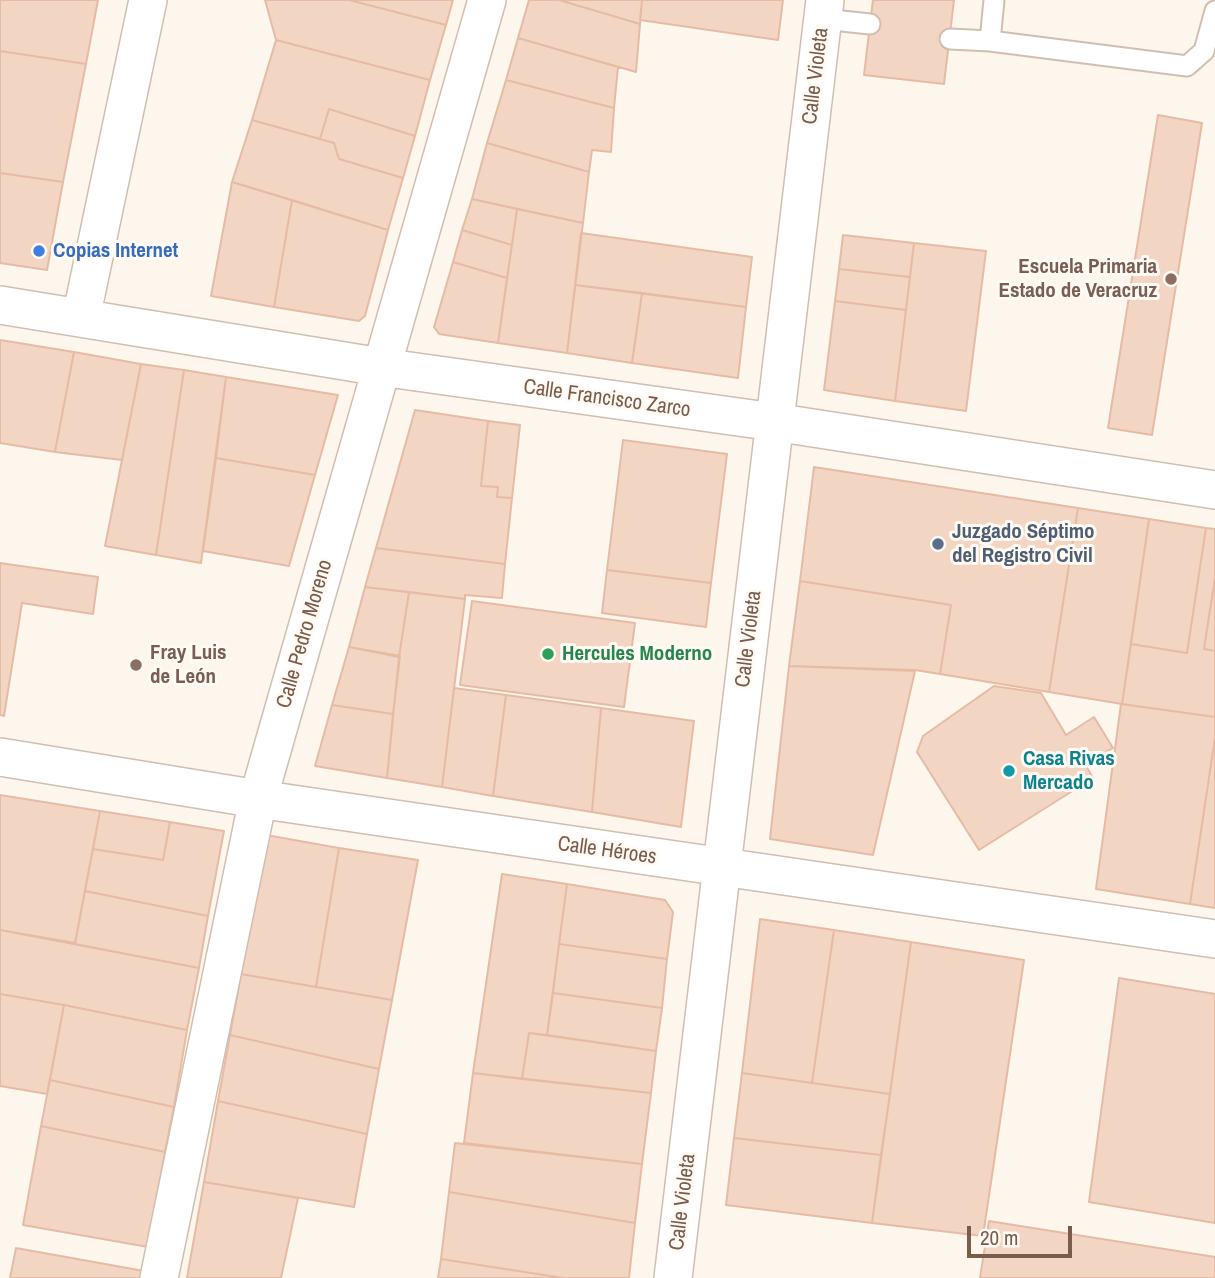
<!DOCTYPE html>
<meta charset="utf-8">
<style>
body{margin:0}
#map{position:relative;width:1215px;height:1278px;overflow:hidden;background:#fdf6ec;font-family:"Archivo Narrow",sans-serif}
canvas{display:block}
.scale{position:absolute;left:967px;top:1226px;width:105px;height:32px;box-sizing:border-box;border:4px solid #7a5c4d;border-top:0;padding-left:9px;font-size:21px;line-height:24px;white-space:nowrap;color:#7a5c4d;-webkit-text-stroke:5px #fffaf3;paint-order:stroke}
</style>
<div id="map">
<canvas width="1215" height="1278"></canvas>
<div class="scale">20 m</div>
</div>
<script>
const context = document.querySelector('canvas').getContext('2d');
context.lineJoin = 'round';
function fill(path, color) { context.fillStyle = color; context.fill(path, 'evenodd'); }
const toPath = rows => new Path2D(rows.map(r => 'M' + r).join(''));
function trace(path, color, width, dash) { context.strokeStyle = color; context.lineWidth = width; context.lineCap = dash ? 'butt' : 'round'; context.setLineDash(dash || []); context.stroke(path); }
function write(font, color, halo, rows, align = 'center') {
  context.font = font + ' "Archivo Narrow",sans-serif'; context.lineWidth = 6; context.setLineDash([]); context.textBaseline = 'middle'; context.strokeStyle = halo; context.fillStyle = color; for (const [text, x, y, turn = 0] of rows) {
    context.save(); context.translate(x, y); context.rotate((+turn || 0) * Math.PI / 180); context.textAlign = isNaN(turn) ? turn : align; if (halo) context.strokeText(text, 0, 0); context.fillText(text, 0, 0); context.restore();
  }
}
const building = toPath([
 [0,0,98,0,86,64,0,51,0,0],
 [265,0,349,0,446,25,430,80,276,40,265,0],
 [349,0,453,0,446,25,349,0],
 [529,0,559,0,640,24,636,72,518,38,529,0],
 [559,0,642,0,640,24,559,0],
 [642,0,783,0,778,40,640,20,642,0],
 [873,0,954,0,944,84,864,75,873,0],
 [518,38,618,67,614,108,506,80,518,38],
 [276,40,430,80,415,136,329,109,320,139,252,120,276,40],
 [0,51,86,64,63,182,0,173,0,51],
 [506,80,614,108,611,152,592,150,589,172,487,143,506,80],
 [329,109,415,136,403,178,339,159,334,143,320,139,329,109],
 [1158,115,1202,123,1152,435,1108,428,1158,115],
 [252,120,334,143,339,159,403,178,388,230,232,182,252,120],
 [487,143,589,172,583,223,472,199,487,143],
 [0,173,63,182,47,270,0,263,0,173],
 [232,182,292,200,274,307,211,296,232,182],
 [472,199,517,209,512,245,462,230,472,199],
 [292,200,388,230,365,316,359,321,274,307,292,200],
 [517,209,583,223,567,353,498,343,517,209],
 [462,230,512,245,507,278,453,262,462,230],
 [581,233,752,257,746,307,575,285,581,233],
 [843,235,914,243,910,277,839,269,843,235],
 [914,243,986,251,966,411,895,401,914,243],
 [453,262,507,278,498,343,439,334,434,327,453,262],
 [839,269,910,277,906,310,835,301,839,269],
 [575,285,642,293,632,363,567,353,575,285],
 [642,293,746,307,738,378,632,363,642,293],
 [835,301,906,310,895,401,824,390,835,301],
 [0,340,74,352,55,452,0,443,0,340],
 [74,352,141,364,122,460,55,452,74,352],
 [141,364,184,370,156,555,105,546,141,364],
 [184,370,226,377,201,563,156,555,184,370],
 [226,377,338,395,315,475,216,458,226,377],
 [415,410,488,421,481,486,498,487,497,497,512,498,505,564,376,548,415,410],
 [488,421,520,425,512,498,497,497,498,487,481,486,488,421],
 [623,440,727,454,711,583,607,570,623,440],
 [216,458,315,475,289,566,203,551,216,458],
 [814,467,1078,508,1049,692,940,674,951,605,800,581,814,467],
 [1078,508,1149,519,1122,704,1049,692,1078,508],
 [1149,519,1206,528,1187,653,1131,644,1149,519],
 [1206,528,1215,529,1215,578,1204,649,1215,651,1215,717,1122,704,1131,644,1187,653,1206,528],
 [376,548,505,564,502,598,465,595,465,599,365,587,376,548],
 [0,563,98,577,93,614,22,603,4,716,0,715,0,563],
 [607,570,711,583,706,627,602,613,607,570],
 [1215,578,1215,651,1204,649,1215,578],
 [800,581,951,605,940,674,915,670,789,666,800,581],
 [365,587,409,592,399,657,349,647,365,587],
 [409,592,465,599,442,787,387,778,399,657,409,592],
 [472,601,635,623,624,707,460,685,472,601],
 [349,647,400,656,393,714,332,705,349,647],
 [789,666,915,671,873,855,770,839,789,666],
 [994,686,1041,693,1066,735,1094,717,1113,748,1085,764,1093,778,979,850,917,752,923,736,994,686],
 [454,688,506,695,493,796,442,787,454,688],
 [506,695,601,708,592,812,493,796,506,695],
 [1121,704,1215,717,1215,738,1190,904,1096,889,1121,704],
 [332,705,393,714,387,778,315,766,332,705],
 [601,708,694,721,681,827,592,812,601,708],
 [1215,738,1215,908,1190,904,1215,738],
 [0,795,100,811,75,943,0,930,0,795],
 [100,811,170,822,163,860,93,849,100,811],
 [170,822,224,831,208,916,85,891,93,849,163,860,170,822],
 [266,835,339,848,316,987,241,974,266,835],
 [339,848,418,860,392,1000,316,987,339,848],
 [502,874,567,884,547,1035,529,1033,522,1079,473,1073,502,874],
 [567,884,665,900,673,912,667,959,559,944,567,884],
 [85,891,208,916,199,968,75,944,85,891],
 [760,919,834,930,812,1083,742,1073,760,919],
 [0,930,199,968,187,1030,64,1005,0,994,0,930],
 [834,930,911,942,890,1094,812,1083,834,930],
 [911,942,1024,960,983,1236,872,1223,911,942],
 [559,944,667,959,662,1008,553,993,559,944],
 [241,974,392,1000,379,1069,230,1035,241,974],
 [1119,978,1215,994,1215,1223,1089,1202,1119,978],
 [553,993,662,1008,656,1051,547,1035,553,993],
 [0,994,64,1005,47,1094,0,1086,0,994],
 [64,1005,187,1030,174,1107,50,1080,64,1005],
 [529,1033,656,1051,651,1093,522,1079,529,1033],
 [230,1035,379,1069,367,1134,218,1101,230,1035],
 [473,1073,651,1093,642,1164,464,1143,473,1073],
 [742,1073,890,1094,881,1155,734,1138,742,1073],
 [50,1080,174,1107,165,1152,41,1126,50,1080],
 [218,1101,367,1134,354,1207,204,1182,218,1101],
 [41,1126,165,1152,148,1247,23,1225,41,1126],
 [734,1138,881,1155,872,1223,726,1205,734,1138],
 [455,1143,642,1164,635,1223,449,1192,455,1143],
 [204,1182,298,1198,281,1278,187,1278,204,1182],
 [449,1192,635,1223,629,1278,563,1278,441,1259,449,1192],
 [989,1221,1215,1257,1215,1278,980,1278,989,1221],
 [16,1248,144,1271,142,1278,10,1278,16,1248],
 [441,1259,563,1278,438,1278,441,1259]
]);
fill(building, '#f3d5c3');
trace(building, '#e6bba3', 2);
const service = toPath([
 [823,19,870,24],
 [950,39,990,41,1187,66,1204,51,1215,11],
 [990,41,994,0]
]);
const minor = toPath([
 [0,305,381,367,774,422,1215,490],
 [81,318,148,0],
 [0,757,258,799,1215,939],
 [159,1278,258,799,487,0],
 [673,1278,825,0]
]);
trace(service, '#d1beb0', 23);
trace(minor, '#d1beb0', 40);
trace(service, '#fff', 19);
trace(minor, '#fff', 37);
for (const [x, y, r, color] of [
 [39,251,7,"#3f7fe0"],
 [1171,279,7,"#8d6e63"],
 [938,544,7,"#5c6f8a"],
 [548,654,7,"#2e9e5b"],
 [136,665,7,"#8d6e63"],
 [1009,771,7,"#0f9aa8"]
]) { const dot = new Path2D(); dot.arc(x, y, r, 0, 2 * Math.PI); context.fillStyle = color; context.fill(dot); trace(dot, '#fffaf3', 2.5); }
write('21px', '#7a5c4d', '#fffaf3', [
 ["Calle Violeta",816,76,-83],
 ["Calle Francisco Zarco",607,399,8],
 ["Calle Pedro Moreno",305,634,-74],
 ["Calle Violeta",749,639,-83],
 ["Calle Héroes",607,851,8],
 ["Calle Violeta",683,1202,-83]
]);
write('bold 21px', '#366cbe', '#fffaf3', [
 ["Copias Internet",53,251]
], 'left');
write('bold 21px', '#785e54', '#fffaf3', [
 ["Escuela Primaria",1157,267],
 ["Estado de Veracruz",1157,291],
 ["Fray Luis",150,653,"left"],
 ["de León",150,677,"left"]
], 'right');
write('bold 21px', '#4e5e75', '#fffaf3', [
 ["Juzgado Séptimo",952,532],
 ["del Registro Civil",952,556]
], 'left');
write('bold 21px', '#27864d', '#fffaf3', [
 ["Hercules Moderno",562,654]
], 'left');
write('bold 21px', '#0d838f', '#fffaf3', [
 ["Casa Rivas",1023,759],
 ["Mercado",1023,783]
], 'left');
</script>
